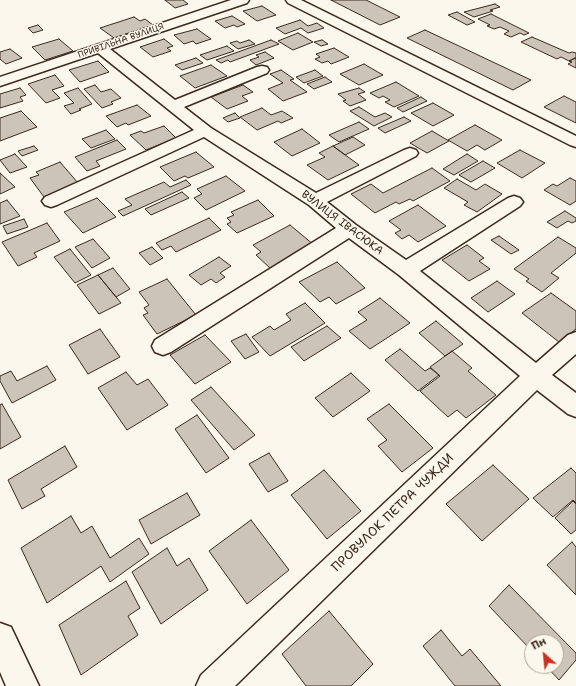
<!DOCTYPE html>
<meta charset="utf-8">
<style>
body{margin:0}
#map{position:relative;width:576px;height:686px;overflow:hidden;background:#fbf7ec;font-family:"Shantell Sans",sans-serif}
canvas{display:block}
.north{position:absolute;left:524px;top:634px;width:40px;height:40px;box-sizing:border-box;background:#fbf7ec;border:1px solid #aea59a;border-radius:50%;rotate:333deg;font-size:11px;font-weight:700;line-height:16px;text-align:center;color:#3b2a1e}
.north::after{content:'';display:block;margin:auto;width:14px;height:18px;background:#c8321e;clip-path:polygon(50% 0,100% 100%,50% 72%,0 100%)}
</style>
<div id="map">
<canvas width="576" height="686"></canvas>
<div class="north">Пн</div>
</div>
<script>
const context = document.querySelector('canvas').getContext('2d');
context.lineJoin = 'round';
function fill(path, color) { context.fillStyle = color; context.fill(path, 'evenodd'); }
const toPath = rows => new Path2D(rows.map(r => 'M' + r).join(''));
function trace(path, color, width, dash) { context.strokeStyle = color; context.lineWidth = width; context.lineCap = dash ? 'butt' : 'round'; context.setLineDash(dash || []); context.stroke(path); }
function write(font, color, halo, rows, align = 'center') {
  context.font = font + ' "Shantell Sans",sans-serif'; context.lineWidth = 3; context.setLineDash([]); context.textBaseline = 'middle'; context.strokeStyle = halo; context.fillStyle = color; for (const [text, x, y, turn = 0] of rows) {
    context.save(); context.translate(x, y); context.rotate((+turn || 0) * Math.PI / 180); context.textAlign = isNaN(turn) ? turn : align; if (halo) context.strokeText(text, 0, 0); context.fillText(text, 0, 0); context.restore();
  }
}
const building = toPath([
 [165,0,183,0,188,4,175,8,165,0],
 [331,0,366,0,400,17,380,25,331,0],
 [495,4,500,7,490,10,493,11,474,17,464,12,495,4],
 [262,6,276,15,257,21,243,11,262,6],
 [457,12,475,22,467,25,448,15,457,12],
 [491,14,529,33,524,35,520,33,511,37,504,34,509,31,500,27,494,29,487,26,490,25,478,19,491,14],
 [232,16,245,24,237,27,234,25,225,28,215,21,232,16],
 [134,17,140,21,145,19,153,25,114,38,100,28,134,17],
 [300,20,308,26,317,23,324,28,308,33,301,28,285,34,276,28,300,20],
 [38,25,43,30,33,33,28,28,38,25],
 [197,29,211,39,196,44,193,41,184,44,174,35,197,29],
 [425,30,531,80,513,90,407,38,425,30],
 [298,33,313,42,293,50,278,41,298,33],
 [532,37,569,53,572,52,576,53,576,58,569,61,561,57,557,59,521,42,532,37],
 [59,39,73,51,45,60,32,47,59,39],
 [164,39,173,46,167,48,171,51,153,57,140,47,164,39],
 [249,40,255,44,238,49,230,43,237,41,240,43,249,40],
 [271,40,279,44,230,62,228,60,221,63,216,60,271,40],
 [322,40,328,44,321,46,314,42,322,40],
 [227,46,234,51,207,60,200,55,227,46],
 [334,48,349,57,331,64,328,61,322,63,315,59,320,57,316,54,334,48],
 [10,49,22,58,6,64,0,59,0,52,10,49],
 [265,52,274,58,256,65,250,60,259,57,256,55,265,52],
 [196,58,203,63,182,70,175,65,196,58],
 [575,58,576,59,576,68,568,64,572,62,569,61,575,58],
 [98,61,109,72,80,82,69,70,98,61],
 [364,64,383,75,359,85,340,74,364,64],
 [211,65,227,76,195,88,180,76,211,65],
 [281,70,294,79,290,80,307,92,283,101,268,89,283,83,270,74,281,70],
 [315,70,323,76,304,83,296,77,315,70],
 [55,75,64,86,52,90,60,98,46,103,28,84,55,75],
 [325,77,332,82,314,89,307,84,325,77],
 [396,82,419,96,394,107,385,102,390,100,383,96,379,98,370,93,396,82],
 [95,85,101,92,111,89,121,98,111,102,113,104,102,108,84,89,95,85],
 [243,85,253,92,242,96,248,101,227,109,211,97,243,85],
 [20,88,26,95,20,97,23,101,0,108,0,94,20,88],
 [78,88,92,104,79,109,81,110,71,114,64,106,74,103,64,93,78,88],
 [359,88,365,92,358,94,366,100,350,106,343,101,346,100,338,94,359,88],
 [564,96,576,102,576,123,544,107,564,96],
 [421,97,427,101,403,112,397,108,421,97],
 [433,103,454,115,433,126,411,113,433,103],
 [137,105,151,116,128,125,126,123,117,127,106,116,137,105],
 [359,107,375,117,385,113,392,117,374,126,350,111,359,107],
 [262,108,271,115,282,111,293,118,281,123,278,121,257,130,240,117,262,108],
 [21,111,37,127,0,141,0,118,21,111],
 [235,113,240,118,228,122,223,118,235,113],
 [404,117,411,121,385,133,378,128,404,117],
 [359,122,369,129,339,142,329,135,359,122],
 [475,125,502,140,485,150,477,145,467,151,448,140,475,125],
 [164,126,176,138,146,150,130,135,141,131,144,133,164,126],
 [302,129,320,143,292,156,274,142,302,129],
 [106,130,115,139,91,148,82,139,106,130],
 [432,131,449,141,427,153,410,143,432,131],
 [353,137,365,145,345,155,333,146,353,137],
 [117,140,126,149,96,161,100,166,87,171,75,157,117,140],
 [34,146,38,150,22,156,18,151,34,146],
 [333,146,359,165,328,180,307,165,325,157,319,153,333,146],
 [520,150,545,163,522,178,497,163,520,150],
 [196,152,214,167,188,178,185,176,174,181,160,167,196,152],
 [15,154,27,167,10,173,0,160,15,154],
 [467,154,478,161,454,175,443,169,467,154],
 [483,161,495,168,471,182,459,175,483,161],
 [60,162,78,183,44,197,30,178,39,175,36,172,60,162],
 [432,168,450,181,413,201,410,199,399,204,396,202,375,213,351,194,371,184,383,193,432,168],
 [0,173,15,187,0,194,0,173],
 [226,176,245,191,206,210,194,198,202,194,197,189,226,176],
 [570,178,576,181,576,201,570,205,544,190,553,184,557,186,570,178],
 [457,179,476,190,485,184,502,194,477,212,464,205,468,202,444,188,457,179],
 [186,180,191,185,123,216,118,211,132,205,125,199,164,182,170,187,186,180],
 [182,192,189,198,151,215,145,209,182,192],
 [97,198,116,217,83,233,64,212,97,198],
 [7,200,20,216,0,224,0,203,7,200],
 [258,200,274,216,237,233,227,224,231,222,227,218,234,215,231,212,258,200],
 [418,205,446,226,418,242,409,235,402,239,395,233,401,230,389,221,418,205],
 [565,211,576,218,576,221,572,223,568,221,557,228,547,222,565,211],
 [209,218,221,230,176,252,171,246,162,250,156,243,209,218],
 [24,219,28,227,7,234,3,226,24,219],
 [47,223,60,241,34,253,37,257,18,266,2,242,47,223],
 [290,225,314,245,271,269,256,255,261,252,253,245,290,225],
 [499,236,519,250,511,254,491,240,499,236],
 [558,237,576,248,576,253,551,273,559,278,542,292,526,281,529,279,514,269,558,237],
 [93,239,110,258,92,268,75,247,93,239],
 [467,245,484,258,479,261,490,269,469,281,442,260,467,245],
 [152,247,163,258,150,265,139,253,152,247],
 [70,249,91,275,75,283,54,257,70,249],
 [219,257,231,266,220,273,225,277,216,283,211,279,201,285,189,275,219,257],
 [337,262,365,288,336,304,329,297,320,302,299,282,337,262],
 [113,268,130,289,116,297,98,275,113,268],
 [98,275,121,303,99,314,77,285,98,275],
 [167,279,196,315,157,334,143,315,148,313,144,308,149,305,139,292,167,279],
 [497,281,515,294,488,312,471,298,497,281],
 [551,293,576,311,576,329,559,342,522,313,551,293],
 [380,298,410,323,370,349,349,331,367,320,358,312,380,298],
 [305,303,325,323,270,356,252,337,270,326,274,330,291,320,286,314,305,303],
 [436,321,463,344,445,356,419,333,436,321],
 [327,326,341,338,304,361,291,347,327,326],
 [100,329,120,357,88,374,69,345,100,329],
 [246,334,259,352,245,359,231,341,246,334],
 [205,335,231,362,195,384,170,355,205,335],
 [400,349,425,371,430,368,439,375,418,391,385,360,400,349],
 [452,351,472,368,468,371,496,395,466,418,457,410,448,417,420,391,440,376,430,367,452,351],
 [47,366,56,380,12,403,0,381,0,376,11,371,17,381,47,366],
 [126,372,137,385,148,379,168,405,127,430,98,388,126,372],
 [351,373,370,391,333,417,315,398,351,373],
 [211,387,255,435,234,450,191,400,211,387],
 [2,404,21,437,0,449,0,405,2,404],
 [389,404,433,448,402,472,378,446,387,440,367,419,389,404],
 [197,415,229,458,206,473,175,429,197,415],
 [65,446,77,467,41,489,45,496,22,509,8,480,65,446],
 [269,453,288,481,268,492,249,464,269,453],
 [493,465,529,499,482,541,446,504,493,465],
 [571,468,576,473,576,503,573,500,553,517,533,498,571,468],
 [324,470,361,511,327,539,291,495,324,470],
 [187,493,200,515,151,544,139,520,187,493],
 [573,501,576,504,576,530,571,534,555,518,573,501],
 [71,516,81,533,92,526,110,558,139,538,149,554,110,582,101,566,47,603,21,548,71,516],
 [251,520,289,570,247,604,209,551,251,520],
 [572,542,576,547,576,595,547,565,572,542],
 [167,548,177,566,189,558,208,590,161,624,132,572,167,548],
 [126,581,140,608,128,616,138,635,81,675,59,625,126,581],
 [509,585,576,653,576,660,559,680,546,666,556,666,556,642,532,642,532,651,489,606,509,585],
 [329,611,373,664,351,686,306,686,282,654,329,611],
 [441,630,462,656,470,649,501,686,455,686,423,646,441,630]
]);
fill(building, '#ccc4b9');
trace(building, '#3b2a1e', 1);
const minor = toPath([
 [231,0,249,0,247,3,110,49,175,100,257,67,262,66,267,67,269,70,267,73,184,107,211,128,316,193,404,150,410,148,416,150,418,153,416,156,327,202,356,225,406,260,508,198,514,196,520,198,523,202,520,206,420,271,536,363,568,335,576,332,576,354,552,375,576,393,576,417,568,414,537,390,235,686,196,686,201,675,520,376,399,275,349,238,171,352,163,355,155,352,152,346,155,340,336,228,309,205,204,137,57,205,51,207,45,205,42,201,45,197,194,130,98,53,0,86,0,77,231,0],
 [286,0,301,0,576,136,576,147,570,145,288,3,286,0],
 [0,623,11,627,39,686,6,686,0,672,0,623]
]);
trace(minor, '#3b2a1e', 3);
fill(minor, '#fbf7ec');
write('9px', '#3b2a1e', '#fbf7ec', [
 ["ПРИВІЛЬНА ВУЛИЦЯ",121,41,-19]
]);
write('11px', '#3b2a1e', '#fbf7ec', [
 ["ВУЛИЦЯ ІВАСЮКА",342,223,37]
]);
write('13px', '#3b2a1e', '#fbf7ec', [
 ["ПРОВУЛОК ПЕТРА ЧУЖДИ",393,513,-44]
]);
</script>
